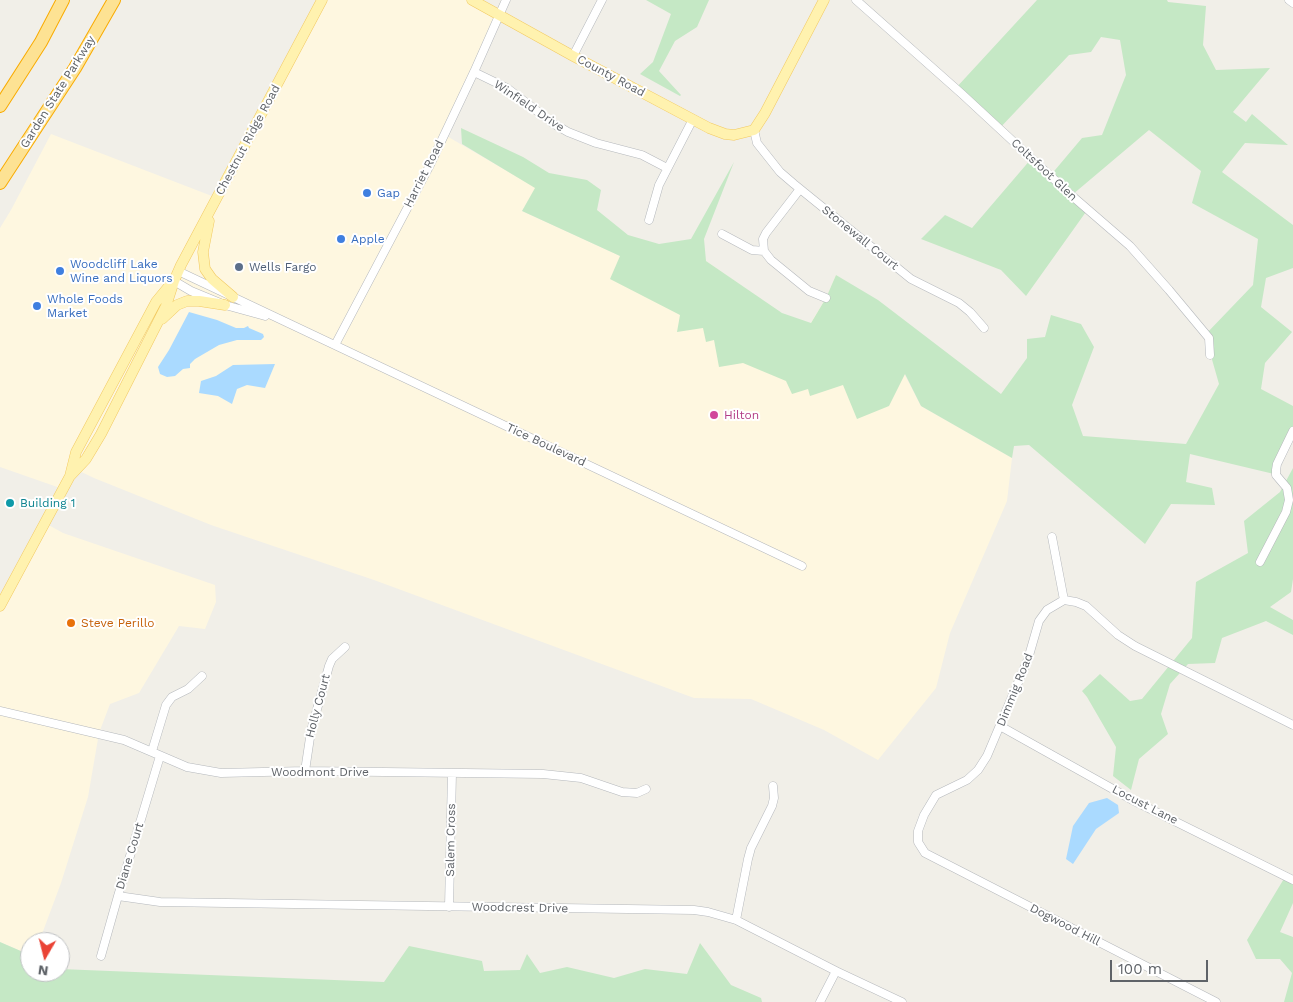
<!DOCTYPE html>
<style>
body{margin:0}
#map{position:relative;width:1293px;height:1002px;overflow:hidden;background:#f1efe8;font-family:"Work Sans",sans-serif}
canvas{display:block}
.north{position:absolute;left:20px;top:932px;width:50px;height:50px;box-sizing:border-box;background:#fff;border:1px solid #bfc1c3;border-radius:50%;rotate:188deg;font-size:14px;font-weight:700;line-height:20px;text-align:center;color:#5f6368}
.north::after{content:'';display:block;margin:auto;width:18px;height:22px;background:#ea4335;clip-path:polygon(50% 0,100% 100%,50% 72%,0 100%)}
.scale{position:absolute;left:1110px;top:960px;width:98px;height:22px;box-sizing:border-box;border:2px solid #5f6368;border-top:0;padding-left:6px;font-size:15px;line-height:18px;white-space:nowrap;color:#5f6368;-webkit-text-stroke:4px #fff;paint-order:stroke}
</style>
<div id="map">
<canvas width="1293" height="1002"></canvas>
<div class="north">N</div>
<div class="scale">100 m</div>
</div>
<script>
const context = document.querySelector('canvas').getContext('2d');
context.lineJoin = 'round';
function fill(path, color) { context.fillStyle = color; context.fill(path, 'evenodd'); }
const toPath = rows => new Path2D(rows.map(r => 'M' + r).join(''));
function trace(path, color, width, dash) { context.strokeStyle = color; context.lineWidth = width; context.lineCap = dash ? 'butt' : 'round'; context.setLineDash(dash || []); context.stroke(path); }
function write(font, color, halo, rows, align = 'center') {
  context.font = font + ' "Work Sans",sans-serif'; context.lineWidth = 4; context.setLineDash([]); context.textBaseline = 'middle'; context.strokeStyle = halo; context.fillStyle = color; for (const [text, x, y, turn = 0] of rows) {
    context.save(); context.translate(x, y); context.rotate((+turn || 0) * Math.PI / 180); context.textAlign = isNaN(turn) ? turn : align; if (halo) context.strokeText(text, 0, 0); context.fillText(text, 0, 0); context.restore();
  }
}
fill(toPath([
 [322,0,472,0,499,16,445,135,536,188,522,211,620,256,706,261,782,314,810,324,826,298,836,275,880,327,921,406,1012,458,1007,501,950,633,936,688,878,760,824,730,751,699,694,698,374,580,211,525,94,478,75,469,63,489,0,467,0,228,11,210,51,134,217,198],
 [45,523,63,533,215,585,216,602,205,629,179,626,139,693,110,704,99,733,88,797,61,883,39,942,30,942,30,955,0,942,0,606]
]), '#fef7e0');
fill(toPath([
 [646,0,709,0,697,27,675,41,659,71,681,95,680,96,640,74,653,62,671,14],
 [1037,0,1167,0,1168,2,1206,6,1203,45,1216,70,1270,68,1233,112,1246,122,1252,114,1288,145,1245,143,1222,172,1293,225,1293,268,1266,278,1261,307,1292,332,1265,363,1261,389,1293,406,1293,433,1274,474,1190,454,1186,482,1212,488,1215,505,1171,504,1145,544,1029,445,1014,446,1012,458,921,406,905,374,889,406,857,419,843,385,810,396,808,389,792,394,786,381,743,363,719,367,714,340,706,342,703,328,677,332,680,315,610,279,620,256,522,211,535,188,462,144,461,128,523,157,549,173,587,180,601,190,597,210,628,235,659,244,691,239,734,162,704,239,706,261,782,313,811,323,826,298,836,275,878,300,1001,394,1027,358,1027,339,1045,337,1051,315,1081,324,1094,347,1072,405,1083,436,1186,444,1219,384,1205,335,1253,285,1258,239,1192,203,1201,171,1149,130,1072,195,1088,209,1026,296,1001,270,921,239,945,215,972,228,1031,159,1050,176,1082,138,1102,135,1126,75,1120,40,1101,37,1091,52,1069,55,998,130,955,89],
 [1293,468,1293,579,1291,592,1270,607,1293,620,1293,635,1266,621,1222,638,1215,663,1188,664,1170,684,1161,714,1168,734,1139,759,1131,790,1113,776,1116,747,1087,697,1082,691,1100,674,1130,701,1142,699,1192,638,1196,582,1248,553,1244,521,1280,492],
 [1285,877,1293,879,1293,903,1280,932,1293,937,1293,1002,1284,1002,1292,973,1280,959,1256,959,1247,940],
 [0,942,30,955,30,972,60,972,60,969,384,982,409,946,482,961,484,971,520,970,527,954,540,973,567,967,614,978,645,969,687,974,700,943,731,985,761,998,762,1002,0,1002]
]), '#c5e8c5');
fill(toPath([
 [189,312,217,320,236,328,244,328,248,326,249,328,263,334,264,337,261,340,237,340,219,345,195,359,190,364,190,368,183,369,175,376,167,377,160,374,158,367,169,350],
 [275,364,265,388,247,385,237,389,232,404,218,396,199,393,201,381,216,376,233,365],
 [1107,798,1118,805,1119,813,1096,829,1073,864,1066,859,1073,826,1089,803]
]), '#aadaff');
const minor = toPath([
 [856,0,962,94,1071,195,1130,246,1169,290,1209,338,1210,355],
 [1289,0,1293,3],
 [573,56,602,0],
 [474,72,507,88,554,124,568,132,596,143,642,155,667,168],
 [754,130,757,143,780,172,794,184,911,279,959,303,970,312,984,328],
 [649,220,659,185,693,119],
 [722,234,752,250,764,251,771,260,809,291,826,298],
 [764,251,763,239,766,233,800,189],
 [178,271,802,566],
 [174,281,191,291,225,305,265,316],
 [335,345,429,167,474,72,506,0],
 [1052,537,1064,600],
 [1260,562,1286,512,1289,500,1287,488,1276,475,1276,470,1277,464,1293,431],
 [0,711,124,740,187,767,221,773,305,771,543,774,581,778,622,792,637,793,646,789],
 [1000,726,1136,802,1293,880],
 [152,751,166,705,172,697,188,689,202,676],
 [305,771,311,731,329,666,332,659,345,647],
 [118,896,160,902,694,910,708,912,736,920,836,971,902,1002],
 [449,907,452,773],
 [736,920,748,859,751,848,772,806,774,798,773,786],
 [101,956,118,896,160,756],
 [820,1002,836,971],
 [1216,1002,925,853,918,842,918,831,924,815,936,795,967,780,978,770,987,756,1028,659,1039,621,1047,610,1064,600,1076,602,1086,606,1118,635,1135,646,1293,725]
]);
const major = toPath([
 [472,0,573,56,709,128,725,134,734,135,754,130,765,113,824,0],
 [209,221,203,252,205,269,212,279,233,297],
 [162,319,177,305,187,301,199,301,225,305],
 [70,476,86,459,101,434,166,306,174,281,181,265,322,0],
 [0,606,70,476,76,452,156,302,170,285]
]);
const highway = toPath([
 [0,106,41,42,63,0],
 [0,183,75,68,114,0]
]);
trace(minor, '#b5b8bc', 9);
trace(major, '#f2c960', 11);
trace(highway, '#f9ab00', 14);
trace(minor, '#fff', 8);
trace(major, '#fff2af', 10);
trace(highway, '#fde293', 12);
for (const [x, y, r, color] of [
 [367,193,5,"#3f7fe0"],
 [341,239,5,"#3f7fe0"],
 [239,267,5,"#5c6f8a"],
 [60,271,5,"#3f7fe0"],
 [37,306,5,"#3f7fe0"],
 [714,415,5,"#d1479c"],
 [10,503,5,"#0f9aa8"],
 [71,623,5,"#e8710a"]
]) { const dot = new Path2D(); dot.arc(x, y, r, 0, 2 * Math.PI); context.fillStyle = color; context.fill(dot); trace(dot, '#fff', 2); }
write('12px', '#5f6368', '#fff', [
 ["County Road",611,76,28],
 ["Garden State Parkway",58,92,-58],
 ["Winfield Drive",529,106,34],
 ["Chestnut Ridge Road",248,140,-62],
 ["Coltsfoot Glen",1044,170,43],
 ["Harriet Road",424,174,-63],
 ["Stonewall Court",860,238,39],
 ["Tice Boulevard",546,445,25],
 ["Dimmig Road",1015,690,-68],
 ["Holly Court",318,706,-75],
 ["Woodmont Drive",320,772],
 ["Locust Lane",1145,805,27],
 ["Salem Cross",451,840,-89],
 ["Diane Court",130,856,-73],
 ["Woodcrest Drive",520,908,1],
 ["Dogwood Hill",1065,925,27]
]);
write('12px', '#366cbe', '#fff', [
 ["Gap",377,193],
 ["Apple",351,239],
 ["Woodcliff Lake",70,264],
 ["Wine and Liquors",70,278],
 ["Whole Foods",47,299],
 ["Market",47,313]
], 'left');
write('12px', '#4e5e75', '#fff', [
 ["Wells Fargo",249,267]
], 'left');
write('12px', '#b23c85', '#fff', [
 ["Hilton",724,415]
], 'left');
write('12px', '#0d838f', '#fff', [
 ["Building 1",20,503]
], 'left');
write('12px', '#c56008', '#fff', [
 ["Steve Perillo",81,623]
], 'left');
</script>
